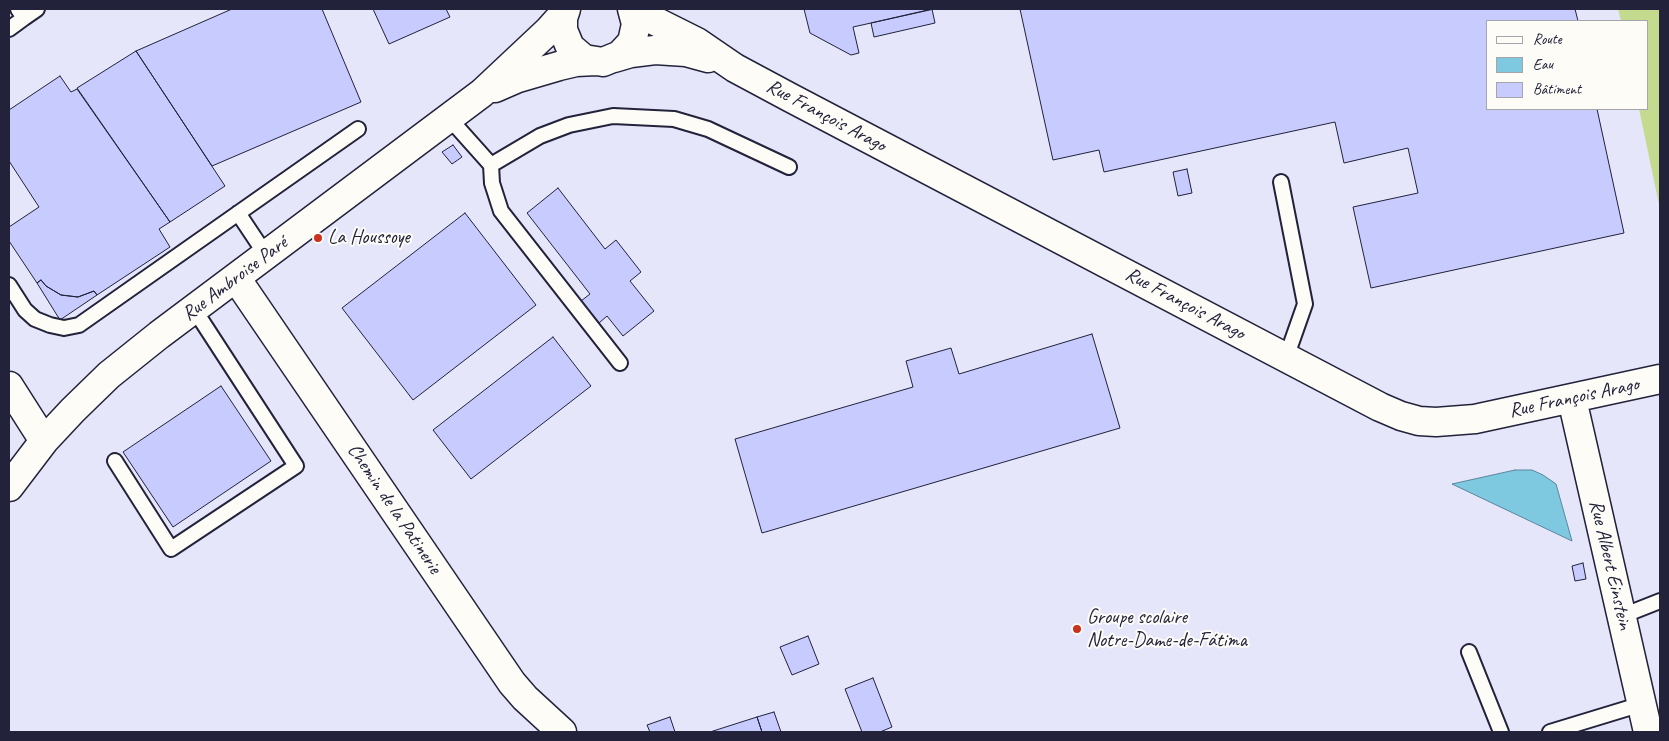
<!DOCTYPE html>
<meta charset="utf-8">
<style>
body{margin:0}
#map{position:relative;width:1669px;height:741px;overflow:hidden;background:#f2f2f8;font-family:Caveat,sans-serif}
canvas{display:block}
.frame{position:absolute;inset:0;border:10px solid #22223b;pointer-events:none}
.legend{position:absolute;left:1486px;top:20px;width:162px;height:90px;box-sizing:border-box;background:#fdfcf7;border:1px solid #a5a5ac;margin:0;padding:6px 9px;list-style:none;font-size:15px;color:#22223b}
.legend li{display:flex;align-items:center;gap:10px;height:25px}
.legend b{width:25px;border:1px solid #a5a5ac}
</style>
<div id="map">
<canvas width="1669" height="741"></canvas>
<div class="frame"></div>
<ul class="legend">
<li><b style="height:6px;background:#fdfcf7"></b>Route</li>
<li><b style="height:14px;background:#7fc9e0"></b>Eau</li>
<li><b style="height:14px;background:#c8cbfe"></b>Bâtiment</li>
</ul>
</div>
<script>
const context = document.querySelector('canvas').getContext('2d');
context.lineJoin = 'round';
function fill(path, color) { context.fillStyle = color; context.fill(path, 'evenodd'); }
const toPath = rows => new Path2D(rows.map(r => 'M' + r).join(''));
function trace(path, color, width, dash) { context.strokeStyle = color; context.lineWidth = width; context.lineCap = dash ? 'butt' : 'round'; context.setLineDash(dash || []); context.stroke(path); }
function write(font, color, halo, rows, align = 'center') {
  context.font = font + ' Caveat,sans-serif'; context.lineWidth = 4; context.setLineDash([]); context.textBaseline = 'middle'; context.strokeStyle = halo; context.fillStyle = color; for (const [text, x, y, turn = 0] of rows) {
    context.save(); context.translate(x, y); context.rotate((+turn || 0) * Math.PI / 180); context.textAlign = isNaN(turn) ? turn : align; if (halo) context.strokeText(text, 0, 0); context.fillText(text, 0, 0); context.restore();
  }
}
fill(toPath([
 [9,9,1660,9,1660,732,9,732],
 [1488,21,1648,21,1648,109,1488,109]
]), '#e5e6fa');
fill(toPath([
 [1618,9,1660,9,1660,209,1639,109,1648,109,1648,21,1621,21]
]), '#c4da8f');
const water = toPath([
 [1515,470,1532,470,1543,475,1556,484,1572,541,1452,484,1515,470]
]);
fill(water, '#7fc9e0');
trace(water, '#5a869e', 1);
const building = toPath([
 [232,9,322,9,361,102,212,166,136,51,232,9],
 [373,9,446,9,450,17,389,44,373,9],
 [804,9,934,9,853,27,859,53,851,55,810,33,804,9],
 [932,9,935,23,874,37,871,23,932,9],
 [1020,9,1575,9,1578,21,1488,21,1488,109,1597,109,1624,233,1371,288,1353,207,1418,193,1408,148,1344,163,1335,122,1104,172,1099,150,1053,160,1020,9],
 [136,51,225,186,170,222,77,88,136,51],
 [60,76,71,92,77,89,170,222,159,229,170,247,97,295,94,291,78,297,61,295,46,286,41,280,37,283,9,241,9,227,39,207,9,161,9,110,60,76],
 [453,145,462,157,452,164,442,152,453,145],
 [1187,169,1192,193,1178,196,1173,172,1187,169],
 [558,188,605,249,616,240,641,272,630,281,654,311,623,336,607,316,599,323,581,301,590,294,527,213,558,188],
 [465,213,536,305,413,400,342,308,465,213],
 [41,280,46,286,61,295,78,297,94,291,97,295,60,320,37,283,41,280],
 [1092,334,1120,428,762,533,735,439,913,387,906,361,951,348,959,374,1092,334],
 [553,337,591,386,471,479,433,430,553,337],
 [221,386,271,461,173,527,123,452,221,386],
 [1583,563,1586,579,1575,581,1572,566,1583,563],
 [808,636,819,664,792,675,780,647,808,636],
 [873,678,892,727,880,732,862,732,845,689,873,678],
 [774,712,781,732,762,732,757,717,774,712],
 [670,717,675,732,650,732,647,725,670,717],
 [757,717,762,732,710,732,757,717]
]);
fill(building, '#c8cbfe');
trace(building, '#22223b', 1);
const lane = toPath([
 [24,18,37,9],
 [9,29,24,18,18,9],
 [449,118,491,165,540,136,569,125,613,116,674,119,708,129,789,167],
 [491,165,492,183,501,211,620,363],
 [1281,182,1305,304,1286,358],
 [238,213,266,255],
 [9,285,25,310,35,319,50,325,64,328,79,325,358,129],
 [115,461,171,549,296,466,194,309],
 [1622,616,1660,601],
 [1469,652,1501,732],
 [1550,732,1642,704]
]);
const street = toPath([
 [566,9,563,18,563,30,570,47,584,59,603,62,620,55,632,42,636,24,632,9],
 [637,9,651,19,697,42,735,68,791,98,1380,407,1401,416,1419,421,1436,422,1475,419,1660,379],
 [614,58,631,53,655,50,686,52,708,58],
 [495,88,518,78,559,66,576,62,596,61],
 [236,278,512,683,525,698,562,732],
 [9,386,44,441],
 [1572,399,1648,732],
 [9,487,44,441,73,410,109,375,159,335,482,93,548,31,565,12]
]);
trace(lane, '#22223b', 18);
trace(street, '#22223b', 31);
trace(lane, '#fdfcf7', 14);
trace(street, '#fdfcf7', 28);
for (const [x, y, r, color] of [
 [318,238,5,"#c8321e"],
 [1077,629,5,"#c8321e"]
]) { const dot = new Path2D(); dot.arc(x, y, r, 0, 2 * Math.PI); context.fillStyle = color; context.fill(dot); trace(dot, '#fdfcf7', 2); }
write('20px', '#22223b', '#fdfcf7', [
 ["Rue François Arago",826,116,28],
 ["Rue Ambroise Paré",235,279,-37],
 ["Rue François Arago",1185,304,28],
 ["Rue François Arago",1574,398,-12],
 ["Chemin de la Patinerie",394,509,56],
 ["Rue Albert Einstein",1610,565,77]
]);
write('20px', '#22223b', '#fdfcf7', [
 ["La Houssoye",328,238],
 ["Groupe scolaire",1087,618],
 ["Notre-Dame-de-Fátima",1087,641]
], 'left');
</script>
